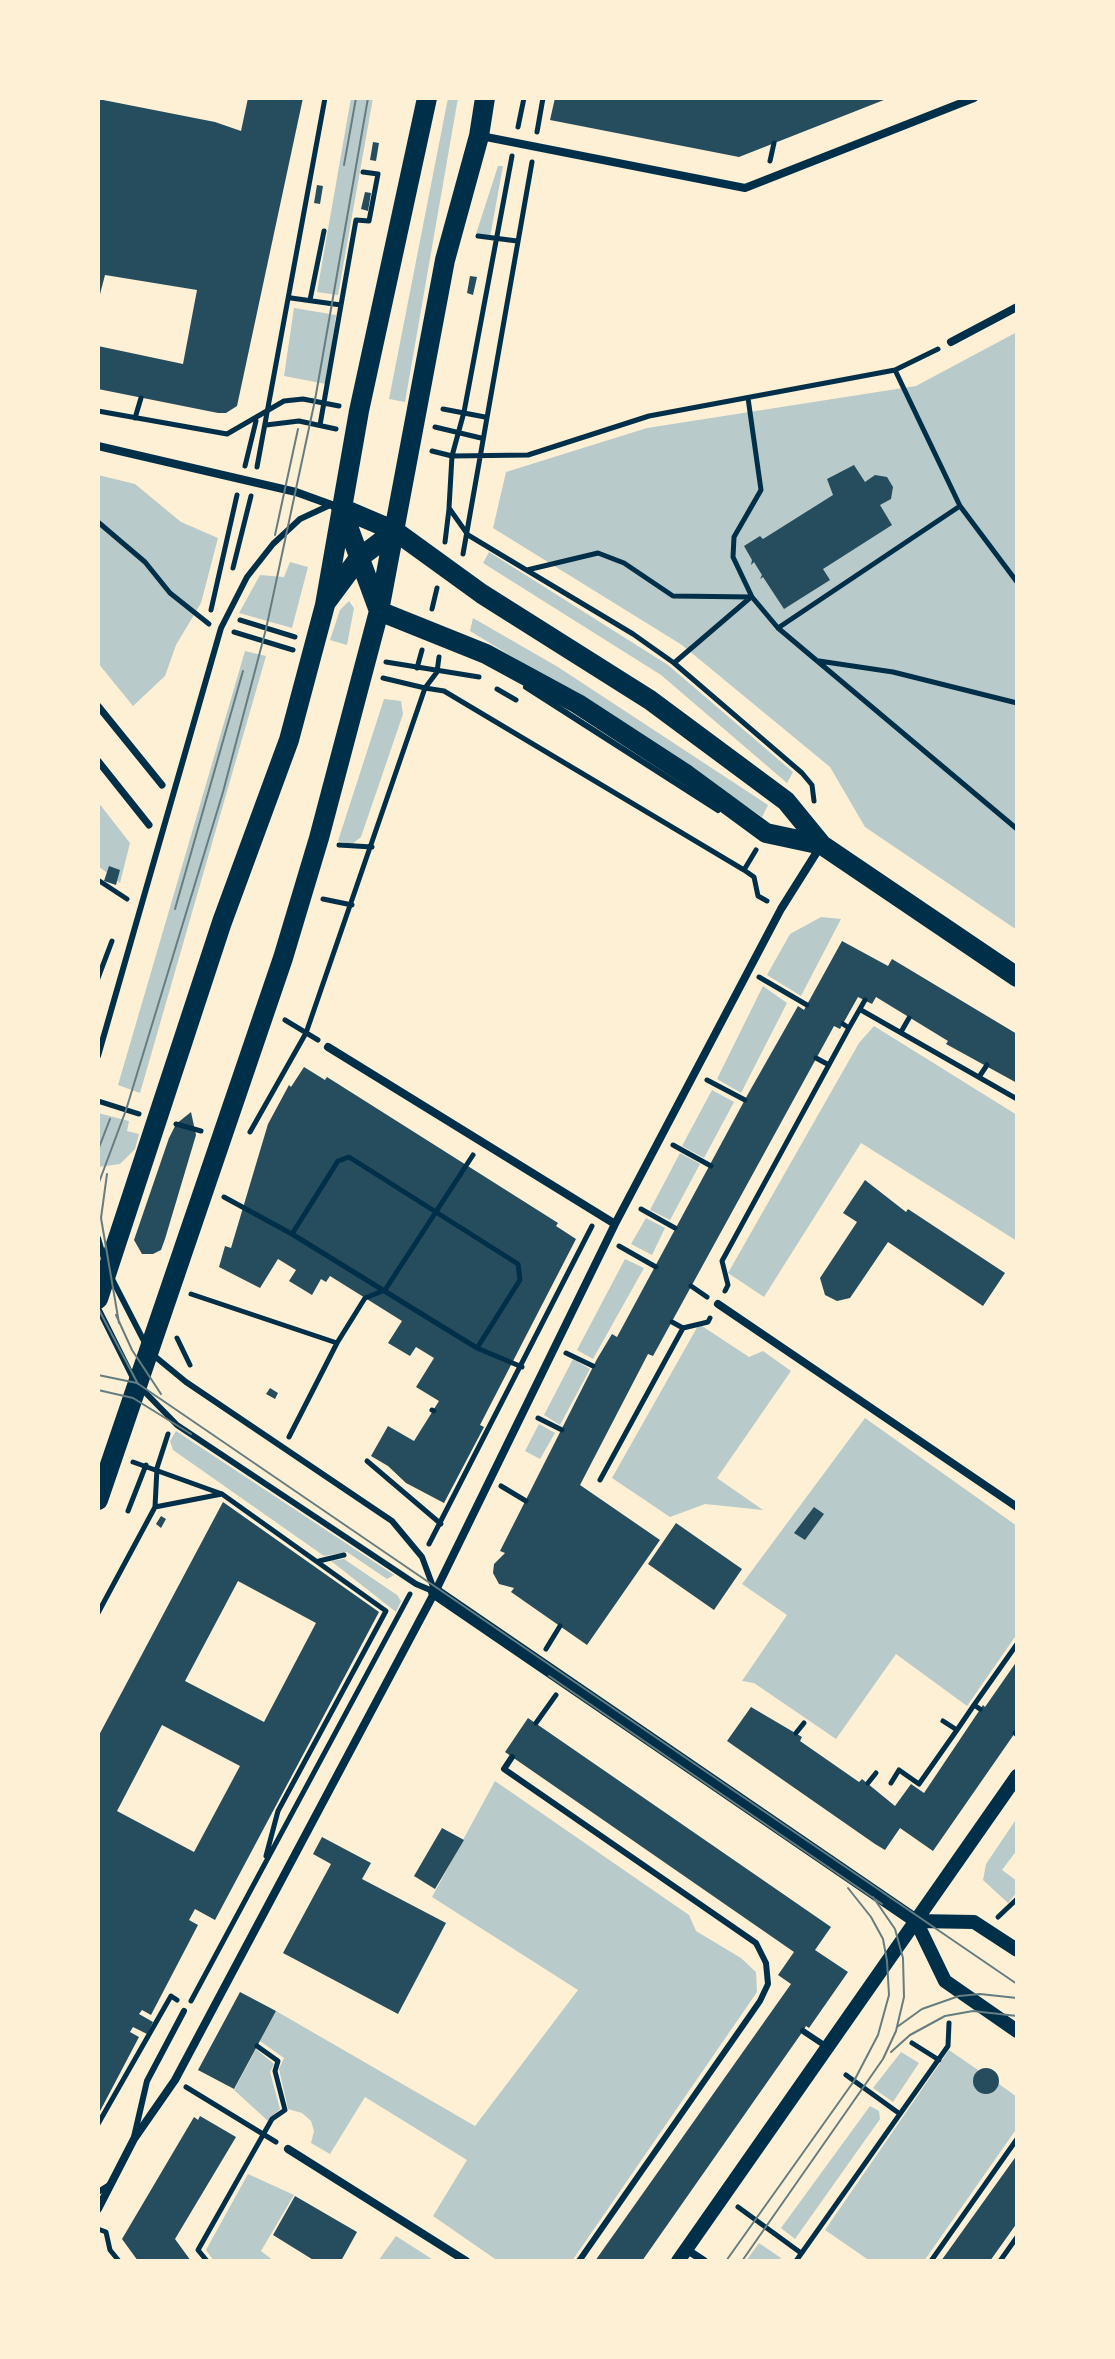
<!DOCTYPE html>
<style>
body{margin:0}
#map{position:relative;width:1115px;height:2359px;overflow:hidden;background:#fdf0d5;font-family:Arial,sans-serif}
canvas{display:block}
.frame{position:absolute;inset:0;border:100px solid #fdf0d5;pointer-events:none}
</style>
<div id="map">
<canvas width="1115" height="2359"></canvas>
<div class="frame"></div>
</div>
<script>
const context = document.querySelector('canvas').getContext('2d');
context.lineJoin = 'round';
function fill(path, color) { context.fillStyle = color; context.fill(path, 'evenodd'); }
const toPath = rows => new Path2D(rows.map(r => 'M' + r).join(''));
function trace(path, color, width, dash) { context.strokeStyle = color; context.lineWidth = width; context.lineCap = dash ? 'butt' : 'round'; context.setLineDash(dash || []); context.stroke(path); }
fill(toPath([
 [351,98,373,98,338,295,317,292],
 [448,98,458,98,405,402,389,399],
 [498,166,503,166,490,237,476,234],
 [294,308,336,315,326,384,284,376],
 [1017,332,1017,930,865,827,830,767,682,645,493,528,506,472,647,428,916,386],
 [98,475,135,484,181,522,218,538,201,603,176,645,165,676,133,706,98,663],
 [489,552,668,665,793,772,787,783,661,675,483,563],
 [290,562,308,567,292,628,239,613,260,575,284,577],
 [349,601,354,608,347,645,330,640,340,610],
 [473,618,558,667,768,805,762,817,659,746,470,631],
 [245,651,266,656,140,1093,118,1085],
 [384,699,401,701,403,714,361,837,352,844,338,841],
 [98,802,130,843,120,883,98,866],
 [821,917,841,919,801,996,767,975,790,934],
 [763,986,787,1003,741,1093,717,1079],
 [874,1026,1017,1115,1017,1241,861,1143,764,1297,728,1273,859,1043],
 [712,1090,734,1102,704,1158,682,1146],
 [98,1113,129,1121,127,1131,139,1134,135,1149,120,1164,98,1167],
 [680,1153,700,1164,670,1220,650,1210],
 [646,1218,665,1228,652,1255,631,1244],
 [625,1259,644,1268,593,1359,577,1350],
 [699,1324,749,1357,763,1351,791,1371,717,1478,763,1510,705,1504,670,1517,612,1478],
 [573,1359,590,1369,560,1425,544,1415],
 [865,1418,1017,1526,1017,1634,967,1706,896,1654,836,1739,754,1683,742,1681,787,1615,742,1584],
 [539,1424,555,1433,540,1459,525,1451],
 [176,1431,394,1575,387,1579,347,1552,324,1556,173,1450,170,1441],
 [344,1559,397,1595,401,1601,396,1612,331,1561],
 [495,1781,689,1915,696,1931,741,1958,756,1972,757,1992,572,2261,498,2261,433,2216,467,2160,365,2097,330,2154,311,2143,314,2131,311,2121,302,2113,288,2109,279,2069,284,2058,260,2041,276,2011,475,2126,578,1990,432,1897],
 [1017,1818,1017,1850,1002,1870,1017,1881,1017,1892,1008,1903,983,1880,986,1864],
 [256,2049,274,2064,270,2072,280,2109,268,2121,234,2090],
 [949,2050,978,2070,973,2081,979,2092,991,2093,999,2084,1017,2097,1017,2128,924,2261,870,2261,825,2230],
 [901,2052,919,2063,893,2102,873,2088],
 [870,2106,879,2111,880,2119,795,2239,781,2228],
 [248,2174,294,2195,261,2251,274,2261,214,2261,206,2250],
 [396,2236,435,2261,378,2261],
 [759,2243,781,2258,779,2261,746,2261]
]), '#b9caca');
fill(toPath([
 [248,98,303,98,237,406,226,413,218,413,98,389,98,346,183,364,197,290,105,275,98,302,98,99,215,122,241,131],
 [555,98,889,98,739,157,550,120],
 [373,142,379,143,376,161,370,160],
 [317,185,323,186,320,204,314,203],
 [365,192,371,193,368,211,361,209],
 [470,276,477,277,473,295,467,293],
 [854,465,865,482,875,475,887,477,893,487,891,499,880,505,892,525,823,569,830,580,784,609,763,577,760,579,762,575,754,562,751,565,752,560,744,546,760,536,763,539,833,495,827,479],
 [109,866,120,870,116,885,104,881],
 [842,941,888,966,892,959,1017,1034,1017,1083,946,1044,948,1041,876,997,872,1004,858,997,840,1029,834,1026,653,1356,648,1354,580,1485,660,1540,587,1645,511,1592,514,1588,499,1584,493,1573,494,1564,505,1553,500,1551,597,1359,612,1334,617,1337,748,1094,798,1006,804,1010],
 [304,1067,325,1080,327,1077,558,1223,556,1226,576,1239,480,1425,484,1427,444,1503,406,1483,388,1466,371,1456,388,1426,414,1441,439,1401,416,1387,434,1358,416,1347,410,1356,388,1343,402,1321,330,1276,326,1282,321,1279,312,1295,289,1281,296,1270,278,1259,260,1288,219,1267,225,1246,231,1248,268,1124,289,1085,291,1087],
 [191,1112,196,1135,165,1239,161,1250,153,1254,142,1254,134,1240,169,1138,176,1124],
 [865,1180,906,1212,908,1209,1005,1273,983,1306,888,1242,850,1298,837,1301,825,1295,820,1278,857,1222,843,1213],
 [270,1388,278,1393,275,1399,266,1394],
 [223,1502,379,1612,215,1920,195,1909,189,1920,198,1925,151,2015,142,2010,139,2014,153,2022,147,2034,133,2027,130,2032,139,2037,98,2115,98,1737],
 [238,1581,316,1623,264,1722,185,1681],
 [162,1725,240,1766,194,1852,117,1811],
 [814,1507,824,1514,805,1540,794,1533],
 [161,1516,166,1519,161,1528,156,1524],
 [676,1523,742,1569,714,1610,648,1564],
 [1017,1661,1017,1730,933,1851,900,1828,885,1850,875,1844,727,1741,751,1707,802,1737,800,1741,859,1782,862,1779,895,1806,911,1784,924,1793,983,1705,985,1707],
 [528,1718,831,1927,815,1950,848,1972,809,2028,806,2026,803,2031,642,2261,595,2261,791,1984,778,1975,794,1952,505,1752],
 [442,1828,464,1840,435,1889,414,1876],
 [322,1837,371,1863,362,1879,446,1923,398,2014,283,1953,331,1864,313,1854],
 [240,1992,276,2011,234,2089,198,2070],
 '973 2081a13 13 0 1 1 26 0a13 13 0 1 1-26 0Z',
 [200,2116,236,2137,175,2239,191,2261,138,2261,122,2239,194,2117,198,2120],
 [1017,2155,1017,2223,990,2261,941,2261],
 [295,2196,357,2232,341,2261,315,2261,273,2235]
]), '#264d5e');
trace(toPath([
 [518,127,524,98],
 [537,132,543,98],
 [512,156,464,412,452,456,449,508,468,535,633,634,674,663,802,773,812,785,814,801],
 [770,161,774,143],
 [478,236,517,241],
 [291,298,341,305,356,220,369,221,378,174,363,172],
 [310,300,324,231],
 [895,370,960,506,1017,582],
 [748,398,761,490,734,537,733,557,752,597,778,628,1017,829],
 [443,409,485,417],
 [98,411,227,434,284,401,303,399,339,406],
 [135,418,141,398],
 [266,425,299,421,336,429],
 [320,425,341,305],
 [435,427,481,438],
 [432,451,452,456,528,455,649,416,895,370,938,349],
 [245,466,256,421],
 [257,467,325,98],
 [98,522,145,562,170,593,209,624],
 [445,542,449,509],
 [463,554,532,162],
 [233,568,251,496],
 [527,570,598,553,624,563,673,596,752,597],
 [432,609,437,588],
 [211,610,237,495],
 [240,620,295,637],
 [778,628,960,506],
 [234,632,293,650],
 [819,661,893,672,1017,703],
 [386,662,479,677],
 [674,663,751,597],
 [417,668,422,650],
 [383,678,425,688,437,672,439,657],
 [497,689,516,700],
 [339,845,372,847],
 [744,870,756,850],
 [98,880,127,899],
 [323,899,352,905],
 [759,977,807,1005],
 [98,978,112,941],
 [861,1010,1017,1099],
 [285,1020,318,1040],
 [843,1024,849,1028,865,1000],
 [901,1032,909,1018],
 [816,1058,829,1065],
 [979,1077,987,1065],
 [707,1080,745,1100],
 [98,1101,139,1114],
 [176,1124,201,1131],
 [250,1132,306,1033,425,688,444,691,744,870,754,877,758,896,767,901],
 [673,1145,711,1166],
 [224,1197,292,1234,477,1348,522,1367],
 [641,1209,675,1228],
 [292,1234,338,1161,349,1157,518,1264,520,1280,477,1348],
 [619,1246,656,1267],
 [691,1286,707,1297],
 [725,1291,728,1285,722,1261,849,1028],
 [191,1294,337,1343],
 [672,1322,683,1328],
 [177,1338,190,1365],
 [566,1353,593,1366],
 [432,1410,434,1411],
 [538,1418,562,1430],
 [289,1437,337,1343,365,1298,385,1290,473,1155],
 [367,1461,441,1524],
 [133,1462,222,1494,155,1507],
 [600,1480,683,1328,708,1322,710,1318],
 [501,1486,526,1501],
 [222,1494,386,1611,278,1811,266,1856],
 [128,1511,146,1465],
 [429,1544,592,1226],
 [319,1561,344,1555],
 [98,1613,155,1507,157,1468,168,1434],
 [546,1649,560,1626],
 [974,1705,1017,1644],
 [536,1723,556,1695],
 [957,1730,974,1705,980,1709],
 [796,1733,804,1723],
 [1015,1733,1017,1735],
 [868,1783,876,1773],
 [891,1783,899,1770,919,1784,957,1730,943,1721],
 [998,1917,1017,1899],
 [191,2001,410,1594],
 [912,2043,939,2060],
 [846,2075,900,2114],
 [186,2087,276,2142],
 [98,2124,171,1996,177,2000],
 [738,2207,801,2253],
 [98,2229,106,2232,110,2250,119,2261],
 [207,2261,198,2250,272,2119,285,2110,275,2071,278,2061,257,2046],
 [796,2261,948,2046,949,2023],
 [931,2261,1017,2139],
 [1000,2261,1017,2237]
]), '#003049', 5);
trace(toPath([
 [526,687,718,810],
 [98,1056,221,628,247,577,273,544,300,519,328,506],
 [98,1238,104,1259],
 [111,1277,146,1345],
 [98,1308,133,1378],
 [152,1354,186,1382,392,1521,422,1557,435,1592],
 [140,1387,177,1425,416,1584,435,1592],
 [512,1757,504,1769,756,1943,766,1963,768,1984,760,2001,579,2261],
 [803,2031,827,2047],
 [134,2137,147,2081,184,2011],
 [98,2192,111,2184]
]), '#003049', 6);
trace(toPath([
 [98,706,162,785],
 [98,761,149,825]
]), '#003049', 7);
trace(toPath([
 [481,136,745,188,974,98],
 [951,342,1017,307],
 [98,446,296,492,340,508],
 [328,1047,615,1224],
 [718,1304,1017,1507],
 [288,2149,466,2261],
 [98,2209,134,2139,175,2080,438,1586,615,1224,781,909,820,847],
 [686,2249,704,2261]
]), '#003049', 8);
trace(toPath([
 [435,1592,916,1921,945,1981,1017,2031],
 [916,1921,974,1922,1017,1950],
 [678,2261,1017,1776]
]), '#003049', 14);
trace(toPath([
 [341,508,395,531,482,594,650,700,786,801,822,845,1017,977],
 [342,510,379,611],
 [327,601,359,558,395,531],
 [379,611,486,654,578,704,687,775,766,833,822,845],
 [98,1299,222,922,289,740,325,605,359,411,427,98],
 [98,1500,283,958,319,838,379,611,445,260,479,136,485,98]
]), '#003049', 20);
trace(toPath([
 [344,165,356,98],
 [275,535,298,429],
 [175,909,243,671],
 [98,1150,110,1119],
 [107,1174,101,1218,119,1323],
 [98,1185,126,1110,223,792,266,629,315,400,368,98],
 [98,1308,138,1384],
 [116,1315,132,1350,161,1394],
 [98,1375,137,1383,1017,1984],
 [98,1390,133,1398,191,1434],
 [549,1676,882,1904],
 [897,2027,922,2009,959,1996,980,1994,1017,1998],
 [891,2052,910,2035,945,2016,973,2011,1017,2016],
 [726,2261,854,2081,878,2035,889,1995,887,1961,883,1939,871,1917,848,1888],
 [742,2261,883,2059,896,2031,904,1997,903,1958,895,1929,873,1897]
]), '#657d81', 2);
</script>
